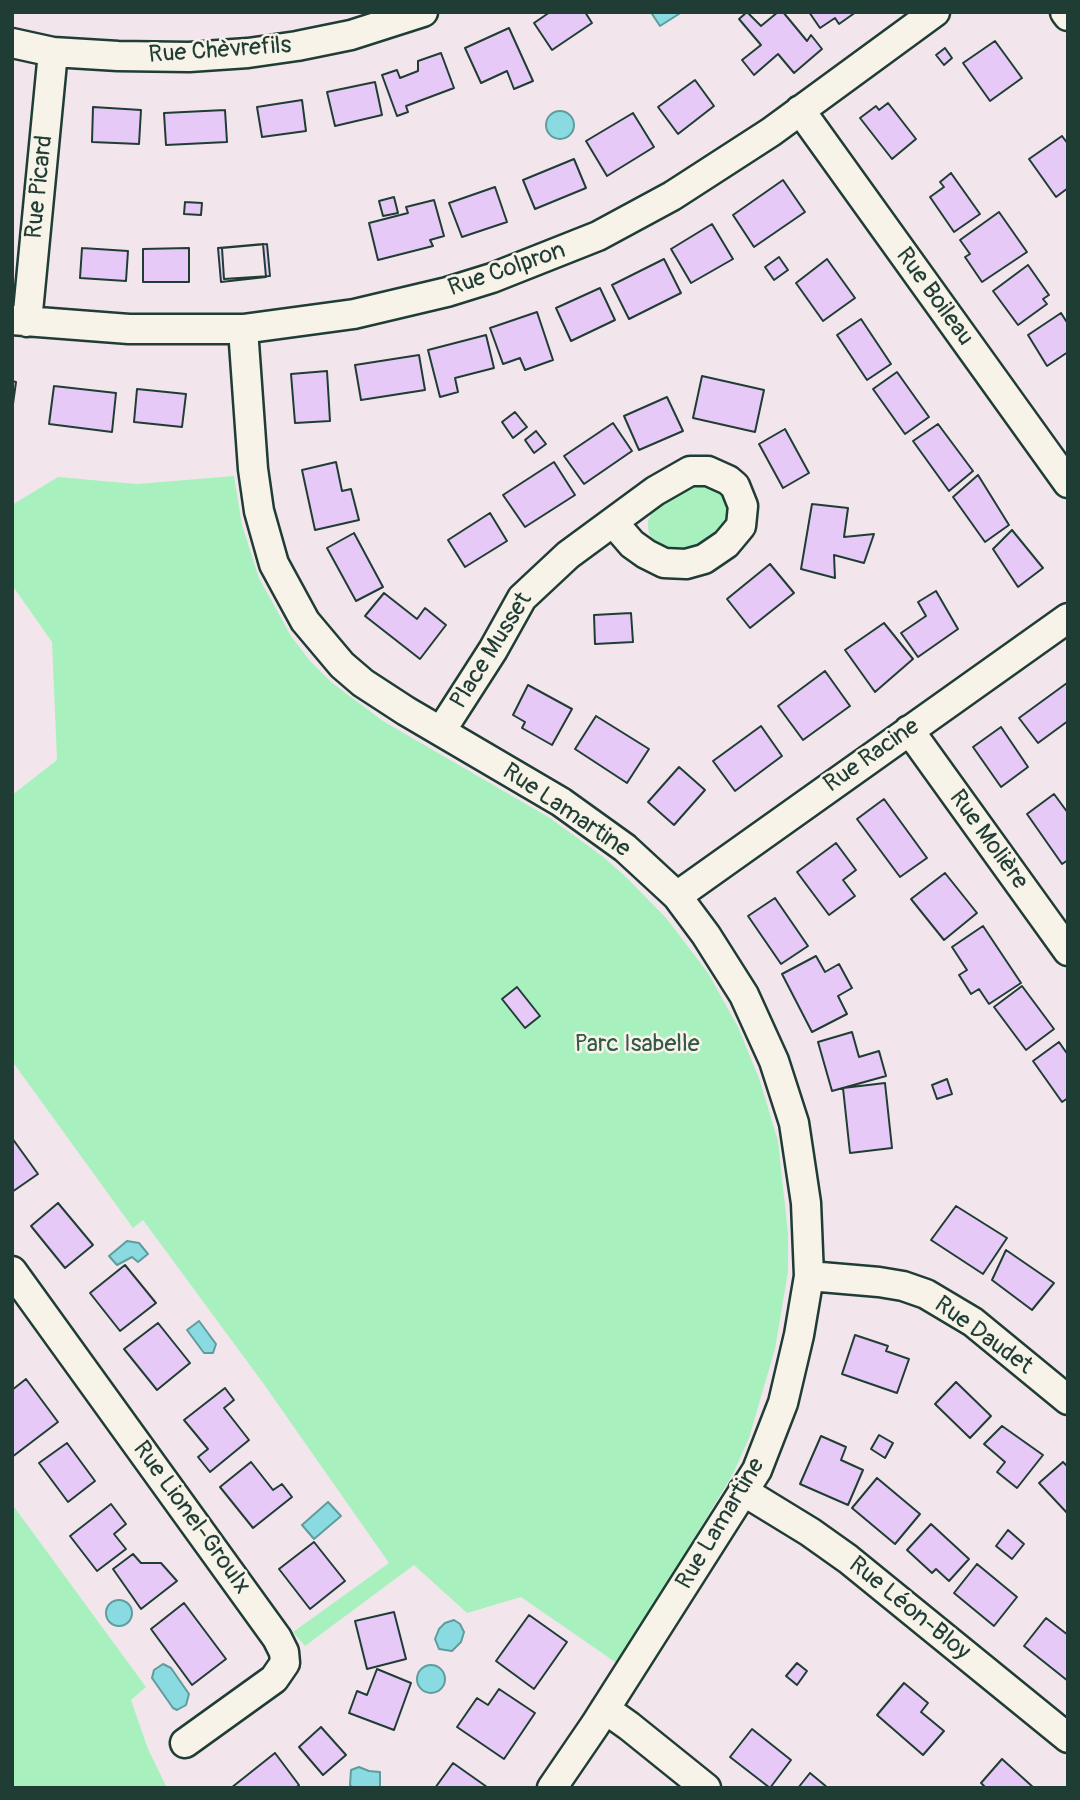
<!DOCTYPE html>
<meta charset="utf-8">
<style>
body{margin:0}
#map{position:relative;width:1080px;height:1800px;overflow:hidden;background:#f2e6ec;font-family:Pangolin,sans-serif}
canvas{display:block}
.frame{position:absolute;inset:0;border:14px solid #1f3d34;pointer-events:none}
</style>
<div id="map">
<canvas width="1080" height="1800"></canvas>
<div class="frame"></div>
</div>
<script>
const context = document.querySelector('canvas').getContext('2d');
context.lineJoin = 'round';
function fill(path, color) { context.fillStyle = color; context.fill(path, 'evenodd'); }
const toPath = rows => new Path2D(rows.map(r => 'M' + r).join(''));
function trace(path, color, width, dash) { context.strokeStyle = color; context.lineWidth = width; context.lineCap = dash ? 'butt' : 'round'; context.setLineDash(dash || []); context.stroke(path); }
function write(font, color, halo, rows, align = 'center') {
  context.font = font + ' Pangolin,sans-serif'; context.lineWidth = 5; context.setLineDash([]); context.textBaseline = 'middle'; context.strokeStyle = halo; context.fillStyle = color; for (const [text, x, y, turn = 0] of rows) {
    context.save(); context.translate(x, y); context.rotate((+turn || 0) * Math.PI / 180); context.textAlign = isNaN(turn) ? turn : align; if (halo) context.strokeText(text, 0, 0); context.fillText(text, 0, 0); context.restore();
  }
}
fill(toPath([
 [234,476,242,525,259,578,291,636,310,661,331,682,383,721,550,818,602,856,625,876,667,919,708,973,738,1027,760,1081,778,1141,788,1233,788,1272,775,1349,749,1438,733,1474,618,1664,521,1597,467,1613,414,1565,305,1646,293,1632,389,1563,263,1383,143,1220,133,1228,12,1061,12,795,57,760,52,642,12,585,12,505,58,477,137,484],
 [697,482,710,483,728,497,731,515,724,528,710,540,682,552,657,545,651,539,648,529,648,521,653,510,687,486],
 [12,1504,146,1687,131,1700,148,1749,167,1788,12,1788]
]), '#a8f1be');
const water = toPath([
 [654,12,682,12,660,26,652,14,654,12],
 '546 125a14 14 0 1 1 28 0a14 14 0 1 1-28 0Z',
 [127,1241,139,1243,148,1254,138,1262,132,1257,117,1265,109,1256,127,1241],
 [199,1321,216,1344,213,1353,204,1353,187,1330,199,1321],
 [328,1502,341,1516,314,1539,302,1525,328,1502],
 '106 1613a13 13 0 1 1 26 0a13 13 0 1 1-26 0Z',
 [454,1620,460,1624,464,1632,461,1642,452,1651,439,1649,435,1639,439,1629,445,1623,454,1620],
 [163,1664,171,1668,189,1694,186,1705,177,1710,173,1708,152,1678,154,1670,163,1664],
 '417 1679a14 14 0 1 1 28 0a14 14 0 1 1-28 0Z',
 [359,1767,369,1771,380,1772,380,1788,353,1788,350,1785,351,1770,359,1767]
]);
fill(water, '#89dbe1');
trace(water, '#5f9c9c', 2);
const building = toPath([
 [550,12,585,12,592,23,552,50,534,23,550,12],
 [747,12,761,26,778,12,783,12,807,41,811,35,822,49,794,73,778,54,754,75,742,60,761,45,739,19,747,12],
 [809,12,856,12,839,24,835,18,820,28,809,12],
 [509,28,533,81,514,89,507,71,481,83,465,48,509,28],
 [995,41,1022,78,990,101,963,63,995,41],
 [945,48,952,58,944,65,936,55,945,48],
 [441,53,454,88,406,106,408,112,397,116,382,75,397,70,400,78,418,71,418,61,441,53],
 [695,80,714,106,678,134,658,107,695,80],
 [375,82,382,115,335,126,327,92,375,82],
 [302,100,306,131,262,137,257,107,302,100],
 [888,103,916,139,892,159,860,118,876,106,879,110,888,103],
 [93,107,141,110,139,144,92,142,93,107],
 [225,110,227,142,166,145,164,113,225,110],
 [633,113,654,147,607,176,586,141,633,113],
 [1062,136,1068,144,1068,188,1056,197,1029,159,1062,136],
 [574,159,586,188,535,209,523,180,574,159],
 [951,173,980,214,954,232,930,197,944,187,940,182,951,173],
 [783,180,805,212,754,247,733,215,783,180],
 [495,187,507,222,462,237,449,203,495,187],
 [394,197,398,213,383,216,379,201,394,197],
 [434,200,444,236,430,240,433,246,378,260,369,223,408,213,406,207,434,200],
 [185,202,202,203,201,215,184,214,185,202],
 [999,212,1027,252,982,282,965,257,970,254,960,240,999,212],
 [712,224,733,259,691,283,671,249,712,224],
 [263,244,266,277,221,282,218,248,263,244],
 [267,244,270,276,224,279,222,248,267,244],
 [82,248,128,251,126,281,80,278,82,248],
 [189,248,189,282,143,282,143,249,189,248],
 [779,257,788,270,774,280,765,267,779,257],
 [664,259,681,293,629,319,612,285,664,259],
 [827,259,855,298,823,321,796,283,827,259],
 [1028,265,1049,295,1043,299,1047,304,1018,325,993,291,1028,265],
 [600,288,615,320,571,341,556,308,600,288],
 [537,312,553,360,525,370,520,358,503,364,490,328,537,312],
 [1061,313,1068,324,1068,352,1047,366,1028,335,1061,313],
 [861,319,891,364,867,380,837,335,861,319],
 [486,335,494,368,455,378,458,392,440,397,428,350,486,335],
 [419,355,425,390,361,400,355,365,419,355],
 [327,371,330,421,295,423,291,374,327,371],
 [897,372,929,417,905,434,873,389,897,372],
 [702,376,764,390,755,432,693,418,702,376],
 [12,381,16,382,12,411,12,381],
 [54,386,116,393,112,432,49,424,54,386],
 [137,389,186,394,182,427,134,422,137,389],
 [667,397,683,431,639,450,624,416,667,397],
 [515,412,527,427,513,438,502,422,515,412],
 [613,423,632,451,584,484,564,456,613,423],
 [938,424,973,471,949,491,913,441,938,424],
 [785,429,809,473,783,488,759,444,785,429],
 [536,431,546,444,534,453,525,440,536,431],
 [336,462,342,491,351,489,359,520,315,530,302,470,336,462],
 [554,462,575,495,525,527,503,495,554,462],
 [978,475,1009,525,985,542,953,497,978,475],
 [812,504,848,508,844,537,874,534,864,563,834,555,835,578,801,569,812,504],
 [490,513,507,541,465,567,448,540,490,513],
 [1012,530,1043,568,1018,587,993,549,1012,530],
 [354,533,383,587,356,601,327,548,354,533],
 [770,564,794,593,750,628,727,599,770,564],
 [936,591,958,629,918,657,901,633,926,616,918,602,936,591],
 [384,593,417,619,425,608,446,625,420,659,365,616,384,593],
 [631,613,633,642,595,644,594,615,631,613],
 [884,623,913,659,875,692,845,650,884,623],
 [825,671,850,706,803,740,778,706,825,671],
 [1067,683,1068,721,1038,743,1019,718,1067,683],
 [528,685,572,709,552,745,522,728,525,722,513,715,528,685],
 [596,716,649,749,627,783,575,749,596,716],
 [761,726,782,756,735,791,713,761,761,726],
 [1001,727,1028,767,1001,787,973,747,1001,727],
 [679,767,705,790,674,825,648,802,679,767],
 [1054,794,1068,813,1068,860,1062,864,1027,814,1054,794],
 [884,799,927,858,900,877,857,819,884,799],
 [836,843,856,870,843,880,855,896,829,915,797,872,836,843],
 [945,873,977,913,944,940,911,899,945,873],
 [775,898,808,946,781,964,748,916,775,898],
 [983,926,1021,983,989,1004,979,989,971,994,959,975,967,970,952,947,983,926],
 [816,956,825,972,839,964,852,988,838,996,847,1014,812,1032,782,974,816,956],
 [1022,986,1054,1029,1026,1050,994,1007,1022,986],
 [517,987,540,1016,525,1028,502,999,517,987],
 [852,1032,859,1057,879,1051,886,1076,832,1091,818,1042,852,1032],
 [1059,1042,1068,1055,1068,1098,1062,1102,1033,1061,1059,1042],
 [947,1079,952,1094,937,1099,932,1085,947,1079],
 [885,1083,892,1148,850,1153,843,1088,885,1083],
 [12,1138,38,1174,12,1192,12,1138],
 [58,1203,93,1245,65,1268,31,1226,58,1203],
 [956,1206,1007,1238,983,1274,931,1240,956,1206],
 [1006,1250,1054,1283,1032,1310,992,1280,1006,1250],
 [125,1265,156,1303,120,1331,90,1293,125,1265],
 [158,1323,190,1363,157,1390,124,1349,158,1323],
 [855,1335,888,1346,886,1351,909,1359,897,1393,842,1374,855,1335],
 [26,1379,58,1422,12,1457,12,1390,26,1379],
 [956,1382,991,1416,970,1438,935,1404,956,1382],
 [225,1388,234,1400,224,1408,249,1440,210,1472,198,1457,208,1449,184,1420,225,1388],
 [1002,1426,1043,1455,1017,1488,997,1472,1005,1462,984,1444,1002,1426],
 [879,1435,893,1443,885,1458,871,1449,879,1435],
 [821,1436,846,1447,841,1460,863,1470,848,1505,800,1484,821,1436],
 [67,1443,95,1481,68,1502,39,1463,67,1443],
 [251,1462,273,1490,282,1484,292,1497,253,1528,220,1487,251,1462],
 [1063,1462,1068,1467,1068,1514,1039,1483,1063,1462],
 [877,1478,920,1514,895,1544,852,1508,877,1478],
 [111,1504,126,1524,114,1534,126,1549,97,1571,70,1536,111,1504],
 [931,1524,969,1559,949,1581,936,1569,932,1573,907,1550,931,1524],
 [1008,1530,1024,1544,1012,1559,996,1546,1008,1530],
 [314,1542,345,1581,310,1609,279,1569,314,1542],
 [133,1554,141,1563,161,1563,177,1581,141,1609,113,1569,133,1554],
 [977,1564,1017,1597,994,1626,954,1593,977,1564],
 [184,1603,226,1659,192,1685,151,1629,184,1603],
 [394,1612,406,1659,367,1669,355,1621,394,1612],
 [529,1615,567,1642,534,1689,496,1661,529,1615],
 [1046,1618,1068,1635,1068,1681,1024,1646,1046,1618],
 [797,1663,807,1671,797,1685,786,1676,797,1663],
 [377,1669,411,1683,394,1730,349,1713,357,1691,367,1695,377,1669],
 [904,1683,928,1703,921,1712,944,1731,923,1755,877,1715,904,1683],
 [499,1689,535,1713,504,1759,457,1727,477,1698,488,1705,499,1689],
 [321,1727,346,1755,323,1775,299,1747,321,1727],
 [752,1729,791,1760,770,1788,730,1757,752,1729],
 [275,1753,299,1785,296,1788,231,1788,275,1753],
 [1002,1759,1034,1788,986,1788,981,1783,1002,1759],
 [453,1763,487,1787,486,1788,435,1788,453,1763],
 [810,1773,828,1788,798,1788,810,1773]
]);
fill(building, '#e6c9f7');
trace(building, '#1f3d34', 2);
const street = toPath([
 [1065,12,1068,16],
 [12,43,53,52,118,56,189,57,248,53,297,46,351,35,423,12],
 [800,110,1068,483],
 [12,320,129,329,243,329,354,314,447,292,492,278,598,236,672,196,771,132,935,12],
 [27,322,53,52],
 [243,329,253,469,259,511,274,564,305,621,342,665,363,683,406,711,561,802,625,848,677,896,706,935,744,995,774,1061,794,1123,806,1203,809,1276,799,1335,783,1403,757,1470,595,1725,552,1788],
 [909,730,1068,951],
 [441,731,493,650,522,598,568,555,655,491,690,471,708,471,728,480,735,486,743,506,741,526,726,544,704,559,686,564,664,563,646,554,632,544,613,522],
 [677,896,1068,618],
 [12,1271,277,1638,284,1652,285,1663,274,1679,185,1743],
 [809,1276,879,1282,903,1286,926,1294,973,1322,1068,1400],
 [743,1491,810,1532,848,1559,1068,1738],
 [605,1709,629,1726,706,1788]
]);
trace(street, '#1f3d34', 33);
trace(street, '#f7f3e8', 28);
write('24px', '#1f3d34', '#f7f3e8', [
 ["Rue Chèvrefils",220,51,-4],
 ["Rue Picard",40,187,-84],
 ["Rue Colpron",507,270,-19],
 ["Rue Boileau",934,297,54],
 ["Place Musset",492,651,-58],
 ["Rue Racine",872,756,-35],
 ["Rue Lamartine",566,811,34],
 ["Rue Molière",988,840,54],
 ["Rue Daudet",983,1336,36],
 ["Rue Lionel-Groulx",191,1518,54],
 ["Rue Lamartine",721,1524,-59],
 ["Rue Léon-Bloy",909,1609,39]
]);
write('24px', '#345849', '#f7f3e8', [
 ["Parc Isabelle",637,1045]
]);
</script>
